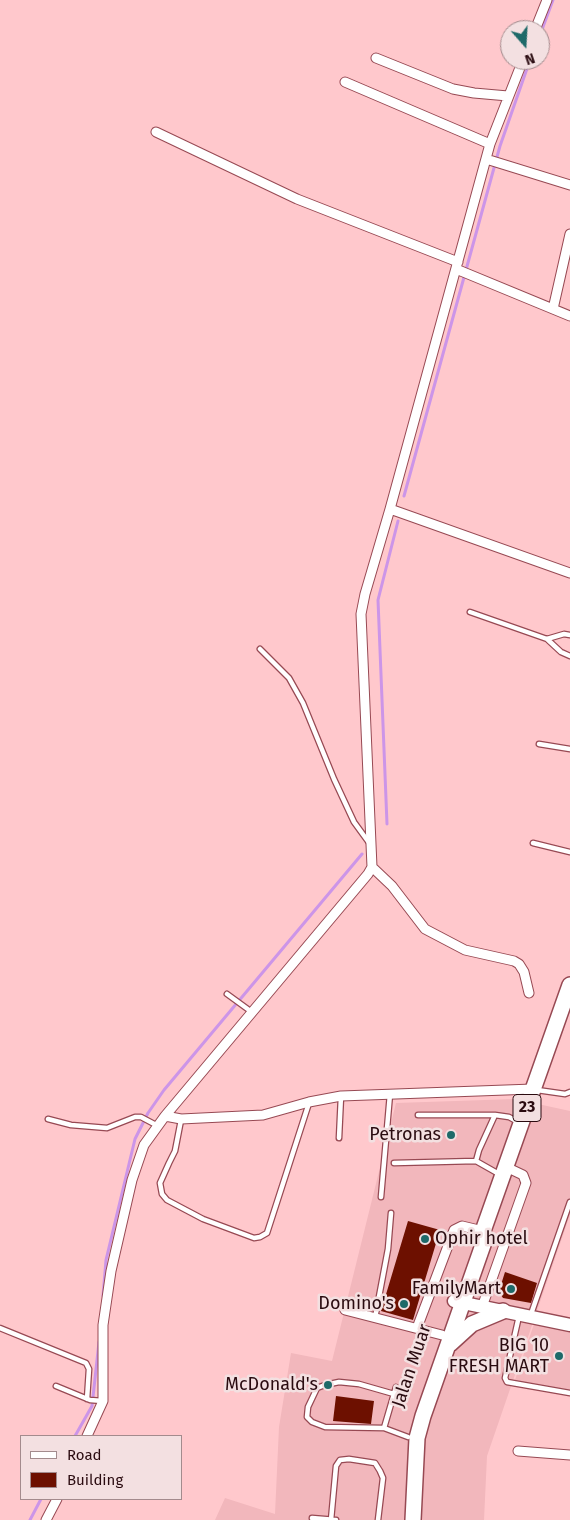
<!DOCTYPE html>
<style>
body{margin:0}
#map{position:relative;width:570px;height:1520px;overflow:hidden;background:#ffc8cc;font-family:"Fira Sans",sans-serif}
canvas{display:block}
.legend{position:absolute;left:20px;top:1435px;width:162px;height:65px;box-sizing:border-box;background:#f3e0e1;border:1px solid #a38b8d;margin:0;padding:6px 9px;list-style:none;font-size:15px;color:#2a0b10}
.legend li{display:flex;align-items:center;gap:10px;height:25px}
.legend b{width:25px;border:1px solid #a38b8d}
.north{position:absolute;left:500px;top:20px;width:50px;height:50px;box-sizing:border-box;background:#f3e0e1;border:1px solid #a38b8d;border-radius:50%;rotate:161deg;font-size:14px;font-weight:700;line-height:20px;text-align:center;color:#2a0b10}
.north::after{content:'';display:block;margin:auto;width:18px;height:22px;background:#1e6a69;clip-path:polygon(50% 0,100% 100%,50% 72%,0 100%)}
</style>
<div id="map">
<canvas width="570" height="1520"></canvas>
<ul class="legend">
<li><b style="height:6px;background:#fff"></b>Road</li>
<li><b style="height:14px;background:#6d1000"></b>Building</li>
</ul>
<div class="north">N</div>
</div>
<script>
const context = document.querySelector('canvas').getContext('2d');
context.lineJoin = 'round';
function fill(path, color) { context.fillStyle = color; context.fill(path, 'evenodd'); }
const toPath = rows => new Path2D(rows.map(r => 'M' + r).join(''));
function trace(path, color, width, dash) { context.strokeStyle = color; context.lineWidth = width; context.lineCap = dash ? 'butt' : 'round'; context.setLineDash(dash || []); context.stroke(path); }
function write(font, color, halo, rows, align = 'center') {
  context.font = font + ' "Fira Sans",sans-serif'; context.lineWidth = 5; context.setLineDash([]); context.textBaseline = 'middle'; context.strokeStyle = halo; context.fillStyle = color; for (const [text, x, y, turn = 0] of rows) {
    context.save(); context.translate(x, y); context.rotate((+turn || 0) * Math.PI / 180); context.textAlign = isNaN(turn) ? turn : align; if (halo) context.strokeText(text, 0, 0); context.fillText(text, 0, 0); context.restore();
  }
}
fill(toPath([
 [515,1099,570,1111,570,1215,487,1456,484,1520,215,1520,225,1498,275,1514,279,1427,291,1353,332,1361,396,1103],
 [534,1324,570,1332,570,1396,513,1386]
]), '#f2b7bc');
trace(toPath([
 [540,35,553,0],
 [404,496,500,146,530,60],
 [387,824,378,600,398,521],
 [103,1296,106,1260,135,1139,148,1113,164,1090,362,854],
 [75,1436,92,1406,99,1342],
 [30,1520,41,1499]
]), '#cc95e8', 3);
fill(toPath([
 [408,1221,440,1230,413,1320,381,1311],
 [505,1272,537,1283,531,1303,503,1298,501,1295,499,1291],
 [336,1396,374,1401,371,1424,333,1421]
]), '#6d1000');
const service = toPath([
 [470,612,547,639,564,634,570,635],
 [547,639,561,652,570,656],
 [260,649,289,678,303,703,334,779,354,822,370,844],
 [539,744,570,749],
 [533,843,570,852],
 [227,994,249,1010,253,1011],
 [537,1090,565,1094,570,1092],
 [418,1115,495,1115],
 [48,1119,71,1125,107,1128,135,1117,141,1117,158,1126],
 [181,1120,175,1151,169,1163,160,1183,162,1194,167,1200,203,1219,254,1238,260,1237,267,1233,309,1103],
 [339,1138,341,1096],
 [394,1163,476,1161],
 [499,1174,476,1161,479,1150,495,1115,509,1117,520,1123],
 [381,1197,390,1094],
 [519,1316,505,1378,507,1382,570,1393],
 [530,1317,570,1202],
 [375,1318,388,1249,391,1213],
 [0,1328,86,1363,89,1369,87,1399],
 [56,1386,90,1400,103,1401],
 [394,1394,359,1384,339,1382,325,1385,317,1388,308,1407,307,1417,312,1422,325,1427,384,1428,408,1437],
 [384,1428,396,1387],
 [312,1518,336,1520],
 [331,1520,336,1466,340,1460,349,1459,375,1463,380,1471,383,1478,378,1520]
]);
const minor = toPath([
 [535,30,547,0],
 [376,58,453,89,474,93,508,96],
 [345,82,490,144],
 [156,132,297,199,458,262],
 [486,159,570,185],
 [456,269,570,316],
 [553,309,570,234],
 [390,509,570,573],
 [372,867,392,886,425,929,465,950,514,961,519,964,524,972,529,993],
 [165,1116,181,1119,263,1115,309,1102,341,1096,533,1089],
 [482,1307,526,1183,523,1175,506,1167],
 [345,1310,442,1335],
 [417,1328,454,1230,462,1226,483,1231],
 [87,1436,103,1401,103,1325,111,1271,132,1180,144,1145,165,1116,368,874,372,867,361,614,365,594,390,509,490,144,523,60],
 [518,1451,570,1455],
 [46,1520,57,1499]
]);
const secondary = toPath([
 [454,1301,570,1325]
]);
const primary = toPath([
 [450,1344,472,1324,503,1311],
 [413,1520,417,1438,423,1416,484,1242,483,1231,570,985]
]);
trace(service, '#974953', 7);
trace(minor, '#974953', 11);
trace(secondary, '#974953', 15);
trace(primary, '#974953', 18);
trace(service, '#fff', 4.5);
trace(minor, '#fff', 9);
trace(secondary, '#fff', 12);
trace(primary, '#fff', 15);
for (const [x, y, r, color] of [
 [451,1135,5,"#1e6a69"],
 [425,1239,5,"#1e6a69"],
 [511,1289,5,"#1e6a69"],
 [404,1304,5,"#1e6a69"],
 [559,1356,5,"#1e6a69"],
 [328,1385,5,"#1e6a69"]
]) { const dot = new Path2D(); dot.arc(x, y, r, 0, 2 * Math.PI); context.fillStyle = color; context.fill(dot); trace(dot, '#f3e0e1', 2); }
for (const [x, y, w] of [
 [527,1108,28]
]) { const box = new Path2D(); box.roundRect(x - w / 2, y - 13.5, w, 27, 4); context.fillStyle = '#f3e0e1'; context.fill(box); trace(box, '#2a0b10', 1); }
write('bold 16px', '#2a0b10', null, [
 ["23",527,1108]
]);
write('18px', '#2a0b10', '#f3e0e1', [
 ["Petronas",441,1135],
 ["Ophir hotel",435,1239,"left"],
 ["FamilyMart",501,1289],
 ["Domino's",394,1304],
 ["BIG 10",549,1346],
 ["FRESH MART",549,1367],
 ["McDonald's",318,1385]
], 'right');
write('18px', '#2a0b10', '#f3e0e1', [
 ["Jalan Muar",412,1366,-71]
]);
</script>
